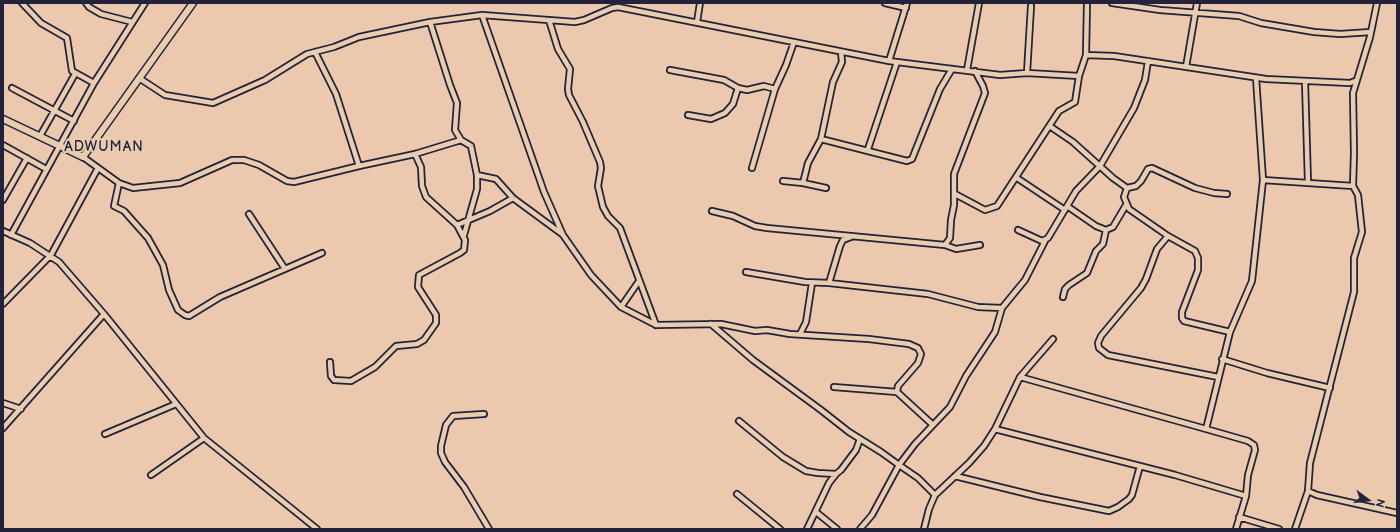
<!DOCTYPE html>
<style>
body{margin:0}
#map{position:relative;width:1400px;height:532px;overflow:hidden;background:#ecc8af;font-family:"Balsamiq Sans",sans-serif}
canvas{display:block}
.frame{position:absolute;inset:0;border:4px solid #22223b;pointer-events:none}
.north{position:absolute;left:1348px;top:480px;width:40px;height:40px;-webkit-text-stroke:3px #e8cdaf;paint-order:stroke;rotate:105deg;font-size:11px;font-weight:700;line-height:16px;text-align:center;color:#22223b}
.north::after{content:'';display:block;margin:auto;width:14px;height:18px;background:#22223b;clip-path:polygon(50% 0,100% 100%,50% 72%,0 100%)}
</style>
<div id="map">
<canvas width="1400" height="532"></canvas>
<div class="frame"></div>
<div class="north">N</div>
</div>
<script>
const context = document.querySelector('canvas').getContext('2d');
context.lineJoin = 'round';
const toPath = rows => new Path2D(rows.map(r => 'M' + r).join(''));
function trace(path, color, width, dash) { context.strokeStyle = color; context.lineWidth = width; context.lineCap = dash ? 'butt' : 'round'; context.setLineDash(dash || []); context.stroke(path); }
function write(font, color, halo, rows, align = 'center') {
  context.font = font + ' "Balsamiq Sans",sans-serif'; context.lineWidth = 4; context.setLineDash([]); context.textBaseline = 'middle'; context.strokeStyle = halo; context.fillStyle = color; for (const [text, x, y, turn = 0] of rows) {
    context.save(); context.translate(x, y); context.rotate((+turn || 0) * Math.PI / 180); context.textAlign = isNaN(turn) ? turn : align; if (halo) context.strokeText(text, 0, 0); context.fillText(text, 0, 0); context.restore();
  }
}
const street = toPath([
 [22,3,41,23,67,38,72,71,94,83],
 [86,3,89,7,101,14,132,22],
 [885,3,906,8],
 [1112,3,1160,10,1239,16,1261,23,1314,32,1340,34,1371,32],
 [482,15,544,192,563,235,591,275,621,307,656,325,721,324,755,331,767,330,790,334,869,339,909,344,918,348,921,354,918,363,898,386,897,392,933,425],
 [549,20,558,49,570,69,568,89,569,95,583,122,600,162,601,168,598,186,603,207,608,216,620,228,656,325],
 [430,22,450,85,457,103,455,130,461,140,471,146,477,175,477,189,464,235],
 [697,22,700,3],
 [315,52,336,94,359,166,415,154,461,140],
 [1086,55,1114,56,1266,79,1350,83,1355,81],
 [889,61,907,3],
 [1186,67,1197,3],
 [670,70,724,80,738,88,747,90,764,86,775,89],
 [967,70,979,3],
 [1027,73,1031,6],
 [1079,76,1086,55,1087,3],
 [139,78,165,95,213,103,265,80,307,54,334,47,359,37,430,22,482,15,575,22,584,20,612,8,618,7,889,61,1000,75,1027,73,1079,76,1075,102,1059,111,997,206,985,210,955,194],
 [1256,78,1263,180],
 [1305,81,1308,183],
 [12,88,74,121],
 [688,115,711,119,725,113,733,104,738,88],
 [1051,127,1073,142,1113,178,1127,188,1124,197,1129,209,1168,236,1195,251,1198,258,1198,270,1182,312,1182,318,1184,321,1230,332],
 [40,136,75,74],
 [821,139,907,161,912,159,940,89,952,69],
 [3,145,46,169],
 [868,149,897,62],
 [83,157,119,183,133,188,180,183,232,160,244,160,259,165,287,181,294,182,359,166],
 [752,168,775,89,786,65,794,42],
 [477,175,496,179,513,198,562,234],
 [1017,178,1065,210],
 [783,181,803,183,826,188],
 [119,183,114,206,124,211,148,238,163,265,169,290,178,310,185,315,189,316,220,297,322,253],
 [803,183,808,163,821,139,833,82,842,62,841,52],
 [1127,188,1136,186,1141,181,1148,169,1152,168,1195,188,1214,193,1227,194],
 [3,200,27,158],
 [1067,206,1096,226,1106,230,1113,227,1126,205],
 [712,211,733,216,755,226,767,228,945,245,950,238,951,220,954,205,954,174,985,93,983,86,975,71],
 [249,214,285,269],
 [457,225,490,211,513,198],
 [1018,230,1042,241,1048,238,1076,191,1100,166,1134,108,1145,80,1148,61],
 [3,231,30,243,59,262,104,314,204,438,317,529],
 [11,235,94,83,145,3],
 [1168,236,1157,249,1146,279,1141,288,1101,336,1098,343,1099,348,1108,355,1218,377],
 [945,245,956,249,980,245],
 [746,272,805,282,829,283,840,246,843,240,851,237],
 [829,283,928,294,978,307,1002,308],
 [1063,297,1065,289,1069,285,1087,273,1096,251,1103,244,1106,230],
 [3,304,51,255,98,168],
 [621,307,639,281],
 [711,324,753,360,821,410,849,432,881,452,899,465,872,515,860,529],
 [800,334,806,322,812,283],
 [1222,359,1267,373,1330,388],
 [330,362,331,376,334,380,351,381,375,367,396,346,417,344,424,340,436,323,436,315,418,287,419,275,460,253,464,250,465,240,457,225,426,197,422,186,421,167,415,154],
 [1020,377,1206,429,1248,441,1254,445,1255,450,1248,475,1246,496,1236,529],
 [834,387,897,392],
 [3,403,21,409],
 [484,414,453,416,446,425,441,446,441,453,445,462,464,487,489,529],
 [739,421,783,457,806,471,818,473,836,474,841,470,856,450,860,439],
 [3,428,104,314],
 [995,429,1175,475,1246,496],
 [1206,429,1230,332,1252,281,1263,180,1353,186],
 [105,434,176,404],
 [151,475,204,438],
 [955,476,1040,497,1109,511,1118,507,1129,499,1132,495,1140,466],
 [1308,491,1317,495,1397,513],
 [737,494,780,529],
 [935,495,918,478,899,465,915,444,950,407,966,376,995,332,1002,308,1025,280,1045,241],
 [816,512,837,529],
 [1239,517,1279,529],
 [807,529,829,483,836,474],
 [924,529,929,509,935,495,969,463,984,446,995,429,1020,377,1053,339],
 [1295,529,1308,491,1310,463,1354,292,1354,258,1362,232,1358,195,1353,186,1354,153,1353,93,1370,37,1377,3]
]);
const secondary = toPath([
 [3,119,83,157,193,3]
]);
trace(street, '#22223b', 8);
trace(secondary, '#22223b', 9);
trace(street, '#e8cdaf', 4.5);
trace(secondary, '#e8cdaf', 6);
context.letterSpacing = '1px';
write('14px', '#22223b', '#e8cdaf', [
 ["ADWUMAN",104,147]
]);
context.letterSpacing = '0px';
</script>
